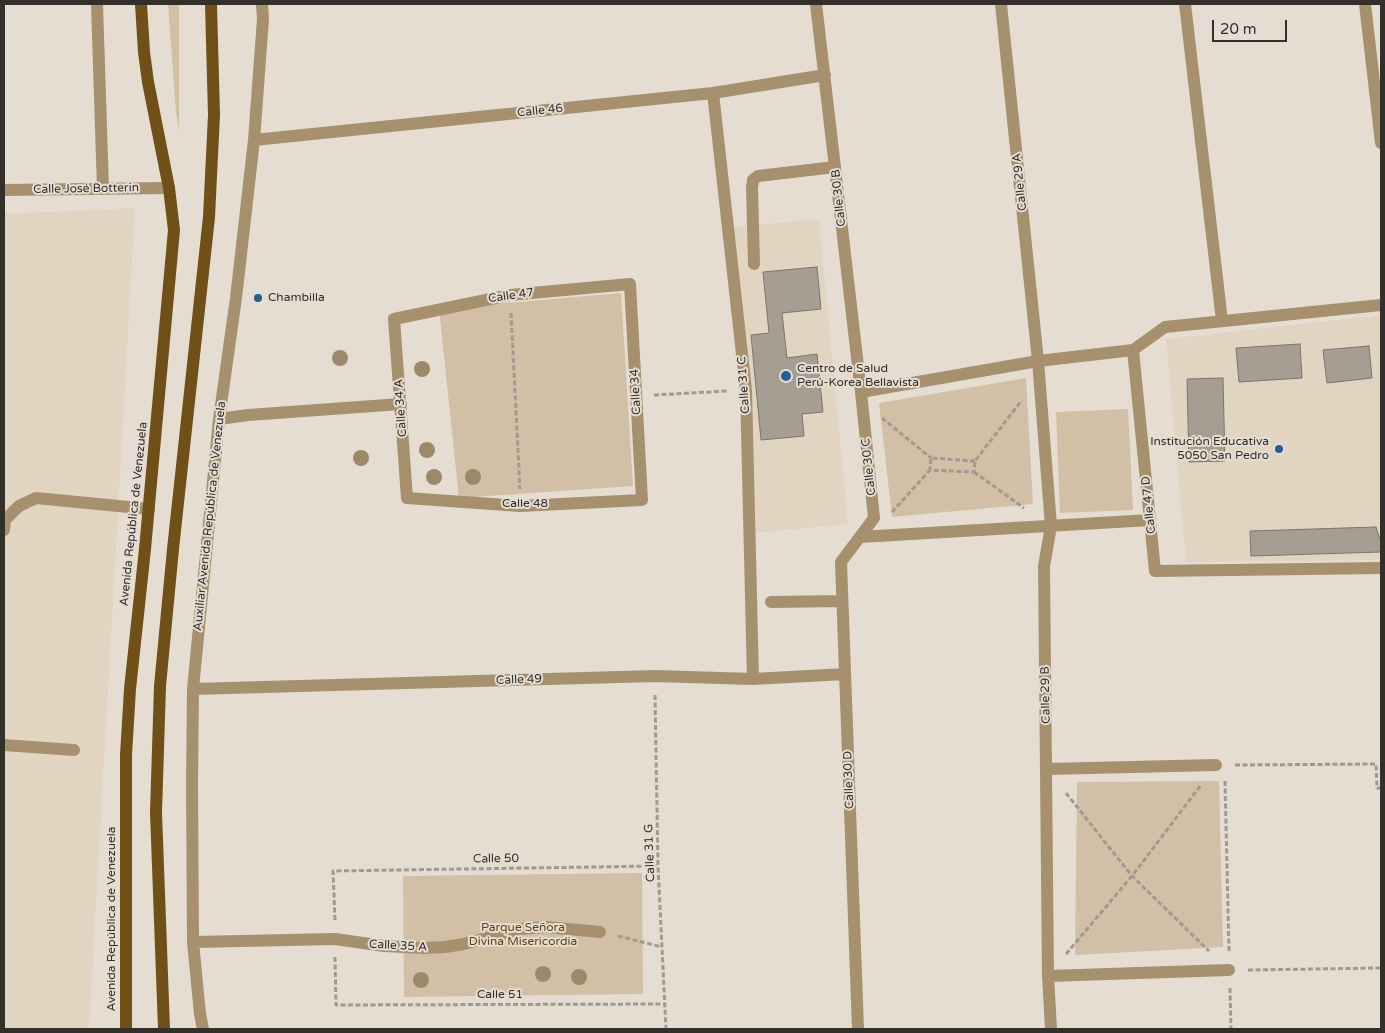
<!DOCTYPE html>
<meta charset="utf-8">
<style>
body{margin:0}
#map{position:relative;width:1385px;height:1033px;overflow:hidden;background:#e5ddd2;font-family:"Varela Round",sans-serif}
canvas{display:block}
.frame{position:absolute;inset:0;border:5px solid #33302c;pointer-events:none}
.scale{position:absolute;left:1212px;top:20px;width:75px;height:22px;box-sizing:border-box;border:2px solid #33302c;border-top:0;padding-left:6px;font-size:15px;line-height:18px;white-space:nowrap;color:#33302c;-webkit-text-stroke:4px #e5ddd2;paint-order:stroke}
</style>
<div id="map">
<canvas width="1385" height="1033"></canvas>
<div class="frame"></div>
<div class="scale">20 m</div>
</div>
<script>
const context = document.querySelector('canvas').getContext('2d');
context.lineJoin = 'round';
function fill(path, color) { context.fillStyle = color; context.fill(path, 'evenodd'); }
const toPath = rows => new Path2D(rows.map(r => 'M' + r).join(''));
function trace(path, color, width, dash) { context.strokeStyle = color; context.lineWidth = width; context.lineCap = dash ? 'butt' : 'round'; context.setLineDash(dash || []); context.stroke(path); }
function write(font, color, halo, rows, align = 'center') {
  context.font = font + ' "Varela Round",sans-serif'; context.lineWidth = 4; context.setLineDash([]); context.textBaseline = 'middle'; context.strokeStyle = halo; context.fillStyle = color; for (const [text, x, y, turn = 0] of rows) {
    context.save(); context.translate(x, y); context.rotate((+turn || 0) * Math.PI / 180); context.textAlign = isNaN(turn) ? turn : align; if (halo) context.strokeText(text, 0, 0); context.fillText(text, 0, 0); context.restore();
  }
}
fill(toPath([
 [135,208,89,1029,4,1029,4,214],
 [819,219,848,524,753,533,723,228],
 [1381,315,1381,560,1186,562,1166,339]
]), '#e1d5c2');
fill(toPath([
 [168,4,179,4,179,133,176,112],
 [621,293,633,486,459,498,439,309],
 [1026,378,1033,504,892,517,879,403],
 [1128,409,1133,510,1060,513,1056,412],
 [1219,781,1223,947,1075,955,1077,782],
 [642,873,643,994,404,997,403,876]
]), '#d1c0a6');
const building = toPath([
 [817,267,821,309,782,313,787,358,817,354,823,412,802,414,804,436,761,440,751,335,769,333,763,272,817,267],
 [1300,344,1302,378,1239,382,1236,348,1300,344],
 [1369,346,1372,378,1327,383,1323,350,1369,346],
 [1223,378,1225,461,1189,462,1187,379,1223,378],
 [1376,527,1381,543,1381,552,1251,556,1250,531,1376,527]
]);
fill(building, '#a69e93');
trace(building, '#7c756a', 1);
trace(toPath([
 [511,313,520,489],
 [654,395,728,391],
 [882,418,931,458],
 [975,461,931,458,930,470,974,472,975,461,1022,400],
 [974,472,1024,508],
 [892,512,930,470],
 [655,695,658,866,666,1029],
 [1235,765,1376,764,1377,788,1381,788],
 [1225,781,1229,952],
 [1066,793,1132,876,1209,951],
 [335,920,333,871,658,866],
 [618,936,662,947],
 [1066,954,1132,876,1201,785],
 [335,957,336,1005,665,1004],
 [1248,970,1381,968],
 [1230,988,1231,1029]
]), '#a09a91', 3, [5, 2.5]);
trace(toPath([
 [97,4,103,189],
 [816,4,861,392,874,518,841,562,858,1029],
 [1001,4,1038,361,1051,526,1044,566,1048,976,1051,1029],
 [1185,4,1222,321],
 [1365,4,1381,143],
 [713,93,746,390,753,679],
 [254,140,713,93,825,75],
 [4,190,169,188],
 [754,264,752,188,753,180,758,176,835,167],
 [630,284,642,500,520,506,407,498,394,319,510,295,630,284],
 [1133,350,1155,571,1381,568],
 [861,392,1038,361,1133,350,1165,327,1381,305],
 [219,419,248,415,401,404],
 [4,530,5,520,19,506,36,498,149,509],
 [860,537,1150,520],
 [771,602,842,601],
 [193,689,655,676,753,679,845,674],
 [4,745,74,750],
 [1047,769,1216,765],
 [193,942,335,939,384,946,424,948,445,947,464,944,520,929,546,927,600,932],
 [1048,976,1229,970],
 [203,1029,200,1014,193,942,192,784,193,689,219,419,236,298,254,140,263,19,262,4]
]), '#a7906e', 12);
trace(toPath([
 [126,1029,126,755,130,689,145,549,174,230,169,188,148,82,144,52,141,4],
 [164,1029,156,812,160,686,173,549,209,217,214,115,211,4]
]), '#705017', 12);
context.fillStyle = '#9c8969';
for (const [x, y] of [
 [340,358],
 [422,369],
 [427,450],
 [361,458],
 [434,477],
 [473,477],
 [543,974],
 [579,977],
 [421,980]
]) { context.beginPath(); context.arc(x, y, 8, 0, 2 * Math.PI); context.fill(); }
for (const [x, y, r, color] of [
 [258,298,5,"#255d95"],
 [786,376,6,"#255d95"],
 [1279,449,5,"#255d95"]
]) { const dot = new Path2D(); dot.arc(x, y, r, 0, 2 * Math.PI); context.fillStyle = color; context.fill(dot); trace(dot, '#e5ddd2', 2); }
write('12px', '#33302c', '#e5ddd2', [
 ["Calle 46",540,111,-6],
 ["Calle 29 A",1020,182,-96],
 ["Calle José Botterin",86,189,-1],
 ["Calle 30 B",839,198,-96],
 ["Calle 47",511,296,-8],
 ["Calle 31 C",744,385,-94],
 ["Calle 34",636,392,-93],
 ["Calle 34 A",401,408,-94],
 ["Calle 30 C",869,467,-96],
 ["Calle 48",525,504],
 ["Calle 47 D",1149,505,-96],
 ["Avenida República de Venezuela",134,514,-84],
 ["Auxiliar Avenida República de Venezuela",210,516,-84],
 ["Calle 49",519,680,-2],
 ["Calle 29 B",1046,695,-91],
 ["Calle 30 D",849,780,-92],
 ["Calle 31 G",650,853,-92],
 ["Calle 50",496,859,-1],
 ["Avenida República de Venezuela",112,919,-90],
 ["Calle 35 A",398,946,3],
 ["Calle 51",500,995]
]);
write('12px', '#33302c', '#e5ddd2', [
 ["Chambilla",268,298],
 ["Centro de Salud",797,369],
 ["Perú-Korea Bellavista",797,383],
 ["Institución Educativa",1269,442,"right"],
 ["5050 San Pedro",1269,456,"right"]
], 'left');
write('12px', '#604413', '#e5ddd2', [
 ["Parque Señora",523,928],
 ["Divina Misericordia",523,942]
]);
</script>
